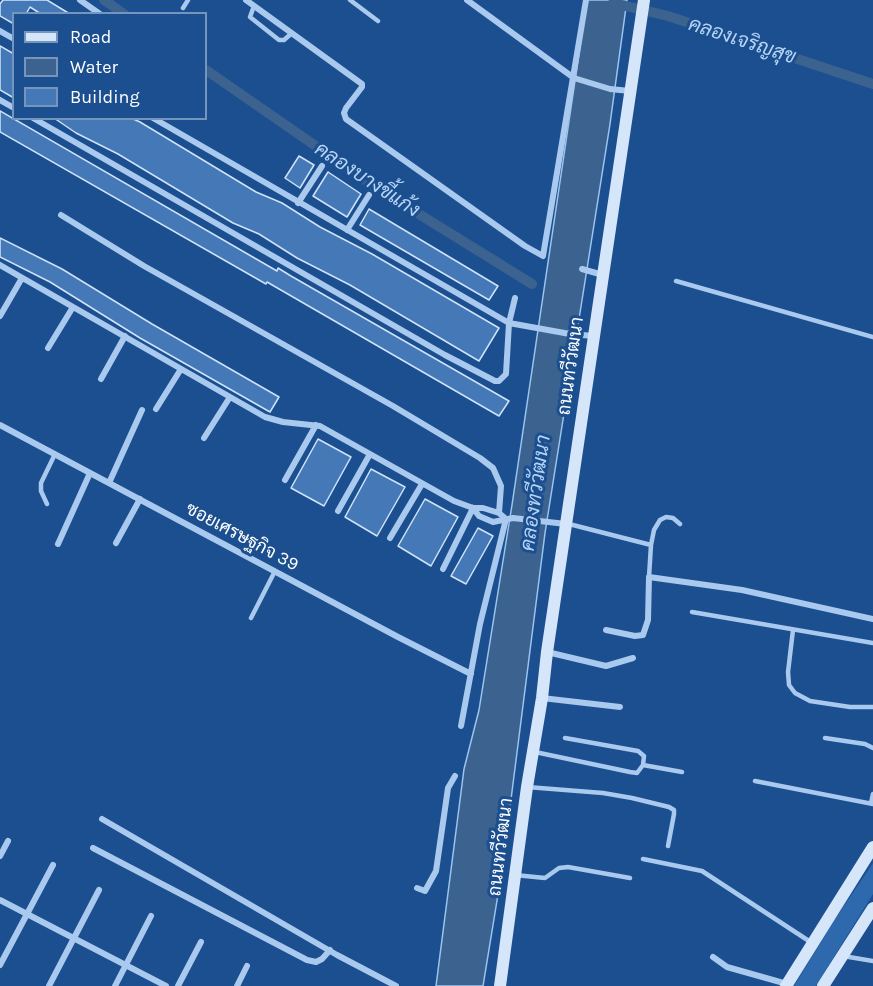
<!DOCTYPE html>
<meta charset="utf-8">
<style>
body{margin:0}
#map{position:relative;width:873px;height:986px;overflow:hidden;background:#1b4f8f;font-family:Karla,sans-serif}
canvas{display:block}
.legend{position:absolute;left:12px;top:12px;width:195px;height:108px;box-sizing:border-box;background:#1b4f8f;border:2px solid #7695bc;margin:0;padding:8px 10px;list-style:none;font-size:18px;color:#fff}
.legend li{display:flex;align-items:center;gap:12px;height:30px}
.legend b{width:30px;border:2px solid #7695bc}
</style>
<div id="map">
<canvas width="873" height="986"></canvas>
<ul class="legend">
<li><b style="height:8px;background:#d6e6fa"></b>Road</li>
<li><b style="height:16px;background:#3c6290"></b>Water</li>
<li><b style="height:16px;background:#4478b7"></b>Building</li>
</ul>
</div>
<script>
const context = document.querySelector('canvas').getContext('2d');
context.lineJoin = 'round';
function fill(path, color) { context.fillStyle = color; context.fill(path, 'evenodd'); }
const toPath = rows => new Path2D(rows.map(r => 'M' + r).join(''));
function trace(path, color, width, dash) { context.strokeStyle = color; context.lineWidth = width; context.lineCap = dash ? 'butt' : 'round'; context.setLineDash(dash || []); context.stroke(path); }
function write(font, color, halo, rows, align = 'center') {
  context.font = font + ' Karla,Sarabun,sans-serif'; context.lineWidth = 6; context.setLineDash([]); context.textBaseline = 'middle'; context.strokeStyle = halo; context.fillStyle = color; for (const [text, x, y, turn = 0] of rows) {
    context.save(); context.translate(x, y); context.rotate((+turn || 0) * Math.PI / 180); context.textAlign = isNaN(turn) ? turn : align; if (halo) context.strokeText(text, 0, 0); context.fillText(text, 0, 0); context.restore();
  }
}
fill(toPath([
 [873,863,873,894,816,986,794,986,833,922]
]), '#2e69ad');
const water = toPath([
 [587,0,627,0,610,124,545,533,502,870,483,986,436,986,464,769,479,710,512,505,587,0]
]);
fill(water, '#3c6290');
trace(water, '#9cc4f0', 1.5);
trace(toPath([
 [104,0,124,14],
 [613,3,668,16,873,84],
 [206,70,372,185,532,284]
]), '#3c6290', 10);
const building = toPath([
 [3,0,47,0,70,14,41,14,30,7,26,14,14,14,14,24,0,16,0,4,3,0],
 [0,46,14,54,14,98,0,90,0,46],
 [0,111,277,271,278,268,291,276,509,401,499,416,267,282,266,284,0,132,0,111],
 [54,118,131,118,140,122,256,192,282,203,320,227,372,254,499,328,479,361,350,285,297,258,259,234,233,223,118,154,76,133,54,118],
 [299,156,314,165,300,188,285,178,299,156],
 [328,172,361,194,347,217,313,196,328,172],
 [369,209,498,286,489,300,360,225,369,209],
 [0,238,62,269,152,324,279,397,270,412,140,338,50,282,0,257,0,238],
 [318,439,351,457,324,506,291,488,318,439],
 [371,469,405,487,377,536,345,517,371,469],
 [425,499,458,517,431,566,398,546,425,499],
 [478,528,493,536,466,584,451,576,478,528]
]);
fill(building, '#4478b7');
trace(building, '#cfe3fa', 1.5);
trace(toPath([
 [350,0,378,21],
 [254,6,250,17,279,40,284,40,292,33],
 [183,8,188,0],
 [676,281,873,337],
 [47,504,41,491,41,483,55,454],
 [569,524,651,545,649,577],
 [651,545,654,530,660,520,666,517,673,518,680,524],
 [692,612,873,643],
 [251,618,275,571],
 [793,630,788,672,789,685,795,693,810,701,850,707,873,707],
 [825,738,865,744,873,748],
 [535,752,630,772,637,773,643,765,644,756,638,751,565,738],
 [643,765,682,772],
 [755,781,873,804],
 [527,787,603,793,632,798,669,807,674,810,674,814,668,846],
 [871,803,873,794],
 [643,859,702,871,812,943],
 [515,875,545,878,559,868,568,867,630,878],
 [843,956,873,961]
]), '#a9c9ee', 4.5);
trace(toPath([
 [80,0,100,14],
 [246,0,362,84,362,87,346,108,344,113,346,119,525,246,543,256,586,0],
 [467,0,574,78,610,89,630,91],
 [0,31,14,39],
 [0,100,14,108],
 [33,118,445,355,495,381,499,381,506,374,509,323,515,298],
 [153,118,509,323,570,334,594,336],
 [298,203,322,166],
 [61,215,144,266,393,406,480,458,493,468,501,486,499,513],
 [347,230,369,195],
 [0,265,265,417,283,422,320,426,454,501,473,508,483,508,499,513,506,519],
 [582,269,603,275],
 [0,316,22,278],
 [48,348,73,307],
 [101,379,125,336],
 [156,409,181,369],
 [0,425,398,637,471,674],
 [204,438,230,397],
 [285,480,316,425],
 [109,483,142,410],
 [473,508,479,516,493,522,513,518,566,524],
 [338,511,370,454],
 [390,538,422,484],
 [116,543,140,499],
 [58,544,90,473],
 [443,569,473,508],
 [606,630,635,636,643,635,648,620,649,577,742,590,873,619],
 [547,652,606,666,633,658],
 [542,698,620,707],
 [461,726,480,624,506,519],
 [102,819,337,955,396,986],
 [93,848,307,960,316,962,322,959,330,950],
 [0,856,8,841],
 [417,888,425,891,436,871,448,788,455,776],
 [0,900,166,986],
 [713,957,727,967,787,984],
 [0,965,53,865],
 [49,986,99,890],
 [115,986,151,916],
 [178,986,201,942],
 [237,986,247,966]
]), '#a9c9ee', 6);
trace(toPath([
 [500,986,527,787,542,698,547,652,644,0],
 [786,986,873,847],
 [823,986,873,908]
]), '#d6e6fa', 12);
write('18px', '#fff', '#1b4f8f', [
 ["ถนนทวีวัฒนา",571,366,-82],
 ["ซอยเศรษฐกิจ 39",242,537,28],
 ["ถนนทวีวัฒนา",501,847,-83]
]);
write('italic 20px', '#b5d3f5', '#1b4f8f', [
 ["คลองเจริญสุข",742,41,18],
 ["คลองบางขี้แก้ง",367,180,33],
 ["คลองทวีวัฒนา",536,493,-82]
]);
</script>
